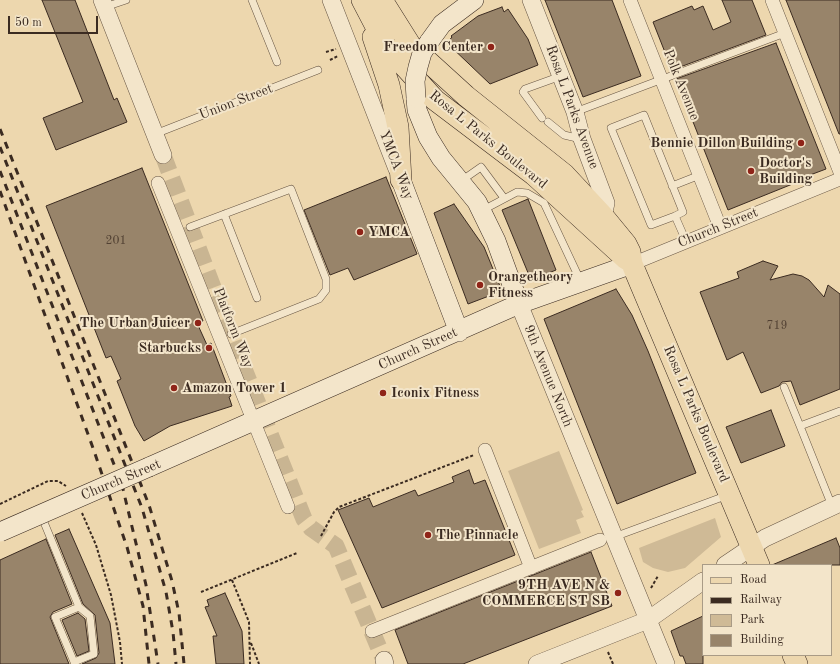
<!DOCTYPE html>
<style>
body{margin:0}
#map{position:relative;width:840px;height:664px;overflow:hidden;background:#edd7ae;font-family:"Old Standard TT",serif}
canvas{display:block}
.legend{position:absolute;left:702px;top:564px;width:130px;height:92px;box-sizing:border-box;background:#f3e5ca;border:1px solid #a99b86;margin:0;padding:5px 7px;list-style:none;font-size:12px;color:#3b2b21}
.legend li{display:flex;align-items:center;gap:8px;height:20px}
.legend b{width:20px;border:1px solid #a99b86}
.scale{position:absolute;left:8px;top:16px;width:90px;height:18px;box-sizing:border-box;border:2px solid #3b2b21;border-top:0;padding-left:5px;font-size:12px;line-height:14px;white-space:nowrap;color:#3b2b21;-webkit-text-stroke:3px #f3e5ca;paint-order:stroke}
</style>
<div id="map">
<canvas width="840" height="664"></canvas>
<ul class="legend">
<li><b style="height:5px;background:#edd7ae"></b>Road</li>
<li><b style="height:5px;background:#3b2b21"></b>Railway</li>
<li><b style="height:11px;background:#cfba96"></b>Park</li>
<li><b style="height:11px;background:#98846a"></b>Building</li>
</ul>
<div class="scale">50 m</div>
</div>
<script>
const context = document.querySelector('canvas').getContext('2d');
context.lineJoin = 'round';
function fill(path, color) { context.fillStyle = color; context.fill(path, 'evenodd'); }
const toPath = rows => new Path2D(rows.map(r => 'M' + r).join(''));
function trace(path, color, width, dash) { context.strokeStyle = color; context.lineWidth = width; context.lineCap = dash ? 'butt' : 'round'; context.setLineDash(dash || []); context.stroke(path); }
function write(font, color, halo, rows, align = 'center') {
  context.font = font + ' "Old Standard TT",serif'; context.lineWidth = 4; context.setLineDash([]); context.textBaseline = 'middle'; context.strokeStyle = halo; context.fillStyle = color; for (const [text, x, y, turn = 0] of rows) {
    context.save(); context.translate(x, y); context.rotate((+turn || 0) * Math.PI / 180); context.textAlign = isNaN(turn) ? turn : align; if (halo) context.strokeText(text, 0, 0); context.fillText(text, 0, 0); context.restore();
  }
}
fill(toPath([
 [559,451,583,510,581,511,584,517,576,520,581,533,539,549,508,471],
 [715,518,721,537,685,568,668,572,653,568,643,562,639,548]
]), '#cfba96');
const building = toPath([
 [42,0,75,0,114,100,117,98,127,122,56,150,43,118,83,102,42,0],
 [545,0,612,0,641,76,583,97,545,0],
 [722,0,752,0,766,35,672,70,653,22,692,6,694,10,703,6,713,30,731,22,722,0],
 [786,0,840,0,840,134,839,134,786,0],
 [502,7,504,12,508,9,528,39,538,65,490,84,447,43,452,37,451,36,478,16,502,7],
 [776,43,826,169,794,181,795,183,728,210,676,79,776,43],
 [142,168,203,321,197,323,207,345,211,343,231,396,229,397,232,406,170,426,144,441,135,426,117,381,121,379,111,356,106,358,46,206,142,168],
 [386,177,417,254,354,280,348,268,330,275,304,210,386,177],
 [528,199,556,270,531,280,502,210,528,199],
 [454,204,484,247,502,291,468,304,434,213,454,204],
 [763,261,778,266,770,280,793,274,802,276,809,280,824,297,828,285,840,294,840,389,800,405,791,381,782,382,779,386,761,393,743,352,727,360,700,292,739,278,737,272,763,261],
 [616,289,632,315,648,351,696,473,617,504,544,319,616,289],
 [771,410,785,446,741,463,726,427,771,410],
 [469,470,474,484,485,480,515,555,382,608,338,510,369,498,373,507,415,490,418,496,454,482,452,477,469,470],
 [69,529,110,623,115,664,82,664,96,658,99,653,95,615,83,604,55,535,69,529],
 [836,538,840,548,840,565,772,565,836,538],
 [46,539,72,604,53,612,50,617,69,664,0,664,0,560,46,539],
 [591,552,612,606,463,664,408,664,395,630,591,552],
 [225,593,242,631,244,664,216,664,213,636,217,636,205,607,209,606,207,600,225,593],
 [78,613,85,619,89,651,77,656,62,620,78,613],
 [703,616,703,664,686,664,683,656,680,656,671,631,703,616]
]);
fill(building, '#98846a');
trace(building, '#3b2b21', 1);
trace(toPath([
 [163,155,240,359,304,519,311,528,336,546,384,660]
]), '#c9b592', 17, [17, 8]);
const service = toPath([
 [252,0,277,62],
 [105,7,126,0],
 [575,112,785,33],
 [542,118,523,92,525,89,561,76],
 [548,122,564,135,581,139],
 [155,134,318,70],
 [461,181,481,167,504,198],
 [672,186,700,175],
 [483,210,517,192,527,193,544,203,581,282],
 [224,214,257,298],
 [675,216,683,212,644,115,611,128,651,225,675,216,686,241],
 [190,227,291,189,326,279,326,290,319,299,231,334],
 [784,387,800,426],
 [832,506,800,426,840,411],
 [41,515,79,607,55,617,74,662,94,654,90,616,79,607],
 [614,537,728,495]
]);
const minor = toPath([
 [630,0,720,227],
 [772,0,840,172],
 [158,183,288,507],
 [632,264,840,179],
 [485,450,531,568],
 [372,631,600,540]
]);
const tertiary = toPath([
 [102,0,163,155],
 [331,0,397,169],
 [531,0,575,112,582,139,606,203,603,216],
 [519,304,666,664],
 [725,565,765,538,840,503],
 [384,660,385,664],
 [537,664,648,620,703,581]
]);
const secondary = toPath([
 [429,42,442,24,474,0],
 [416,98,417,110,428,137,441,158,477,202,496,241,519,304],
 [401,180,459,332],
 [149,467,519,304,632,264]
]);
const primary = toPath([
 [362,0,386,46,435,100,534,175,626,259],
 [382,0,411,46,466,96,564,174,603,216,626,244,630,252,632,264,759,565],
 [373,37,389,85,398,127,401,180],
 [793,655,797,664]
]);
trace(service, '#685644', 8);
trace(minor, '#685644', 14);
trace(tertiary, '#685644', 18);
trace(secondary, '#3b2b21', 20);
trace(primary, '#3b2b21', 22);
trace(toPath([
 [326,52,336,49],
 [330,60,338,56],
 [0,504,48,481,58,481,66,486],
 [82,513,96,545,111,595,120,642,122,664],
 [321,536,334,512,339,507,474,455],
 [232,580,249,622,250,664],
 [651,588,658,576],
 [201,592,297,553],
 [251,643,259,664],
 [608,652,613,664]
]), '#3b2b21', 2, [3, 2]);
trace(service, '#f3e5ca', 7);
trace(minor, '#f3e5ca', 13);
trace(tertiary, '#f3e5ca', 17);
trace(secondary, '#f3e5ca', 19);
trace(primary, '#edd7ae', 21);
trace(toPath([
 [0,129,149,505,172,581,179,613,184,664],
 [0,147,142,508,166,592,173,632,176,664],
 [0,171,122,485,146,585,158,664],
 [0,191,93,448,127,547,143,606,149,664]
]), '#3b2b21', 3, [7, 7]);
const secondaryBridge = toPath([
 [416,98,415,81,418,67,422,53,429,42],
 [0,532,149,467]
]);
trace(secondaryBridge, '#3b2b21', 20, []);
trace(secondaryBridge, '#f3e5ca', 19);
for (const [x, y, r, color] of [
 [491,47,4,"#8f2418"],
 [801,143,4,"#8f2418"],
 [751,171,4,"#8f2418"],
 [360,232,4,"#8f2418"],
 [480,285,4,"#8f2418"],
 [198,323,4,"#8f2418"],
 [209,348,4,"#8f2418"],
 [174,388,4,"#8f2418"],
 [383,393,4,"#8f2418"],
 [428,535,4,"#8f2418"],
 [618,593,4,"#8f2418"]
]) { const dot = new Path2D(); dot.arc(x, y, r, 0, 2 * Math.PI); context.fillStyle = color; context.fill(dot); trace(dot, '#f3e5ca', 1.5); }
write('12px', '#524133', null, [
 ["201",116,241],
 ["719",777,326]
]);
write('bold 14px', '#3b2b21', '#f3e5ca', [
 ["Freedom Center",483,47,"right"],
 ["Bennie Dillon Building",793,143,"right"],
 ["Doctor's",759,163],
 ["Building",759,179],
 ["YMCA",368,232],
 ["Orangetheory",488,277],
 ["Fitness",488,293],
 ["The Urban Juicer",190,323,"right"],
 ["Starbucks",201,348,"right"],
 ["Amazon Tower 1",182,388],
 ["Iconix Fitness",391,393],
 ["The Pinnacle",436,535],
 ["9TH AVE N &",610,585,"right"],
 ["COMMERCE ST SB",610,601,"right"]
], 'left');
write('14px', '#3b2b21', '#f3e5ca', [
 ["Polk Avenue",681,85,68],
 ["Union Street",236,102,-21],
 ["Rosa L Parks Avenue",572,107,70],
 ["Rosa L Parks Boulevard",488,140,39],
 ["YMCA Way",396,165,69],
 ["Church Street",718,228,-22],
 ["Platform Way",233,328,68],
 ["Church Street",418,349,-24],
 ["9th Avenue North",548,376,68],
 ["Rosa L Parks Boulevard",696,414,67],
 ["Church Street",121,480,-23]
]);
</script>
